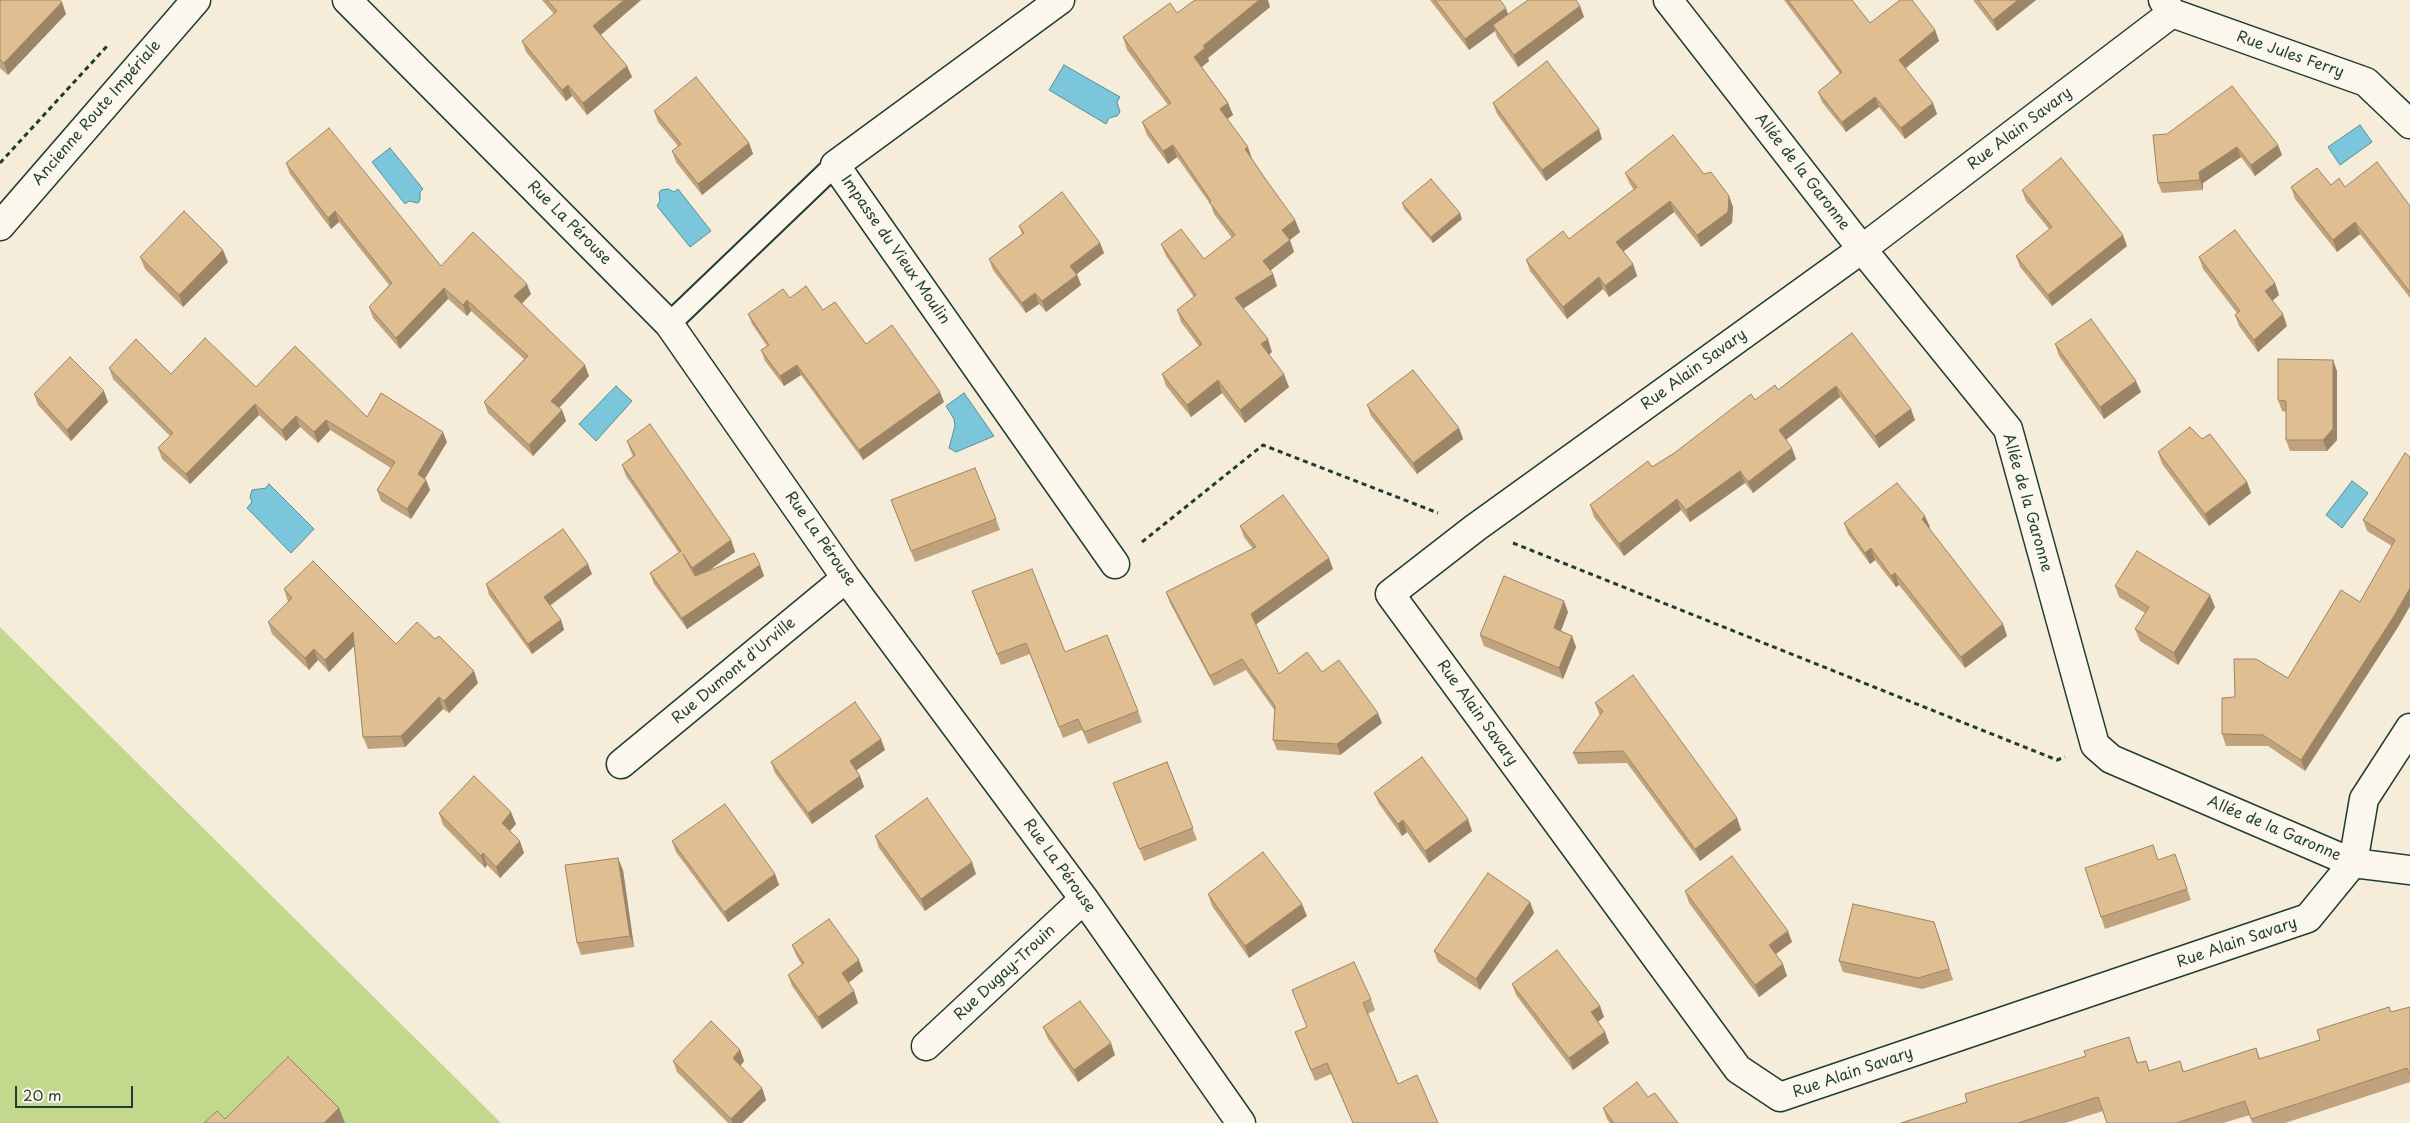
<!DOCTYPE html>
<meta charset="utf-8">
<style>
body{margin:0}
#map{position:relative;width:2410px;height:1123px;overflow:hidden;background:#f5ecda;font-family:"Playpen Sans",sans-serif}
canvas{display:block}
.scale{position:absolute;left:15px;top:1086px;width:118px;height:22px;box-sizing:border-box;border:2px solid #1f3d34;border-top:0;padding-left:6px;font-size:15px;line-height:18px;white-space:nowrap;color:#1f3d34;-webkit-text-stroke:4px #fbf7ec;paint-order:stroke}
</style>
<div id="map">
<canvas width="2410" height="1123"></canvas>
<div class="scale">20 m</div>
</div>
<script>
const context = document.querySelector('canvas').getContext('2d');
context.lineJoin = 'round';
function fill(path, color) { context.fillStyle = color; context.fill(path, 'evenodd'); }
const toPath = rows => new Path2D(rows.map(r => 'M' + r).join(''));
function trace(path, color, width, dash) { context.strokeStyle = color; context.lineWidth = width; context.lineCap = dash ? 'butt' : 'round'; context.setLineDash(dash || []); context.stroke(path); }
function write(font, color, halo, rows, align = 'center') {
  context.font = font + ' "Playpen Sans",sans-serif'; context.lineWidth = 4.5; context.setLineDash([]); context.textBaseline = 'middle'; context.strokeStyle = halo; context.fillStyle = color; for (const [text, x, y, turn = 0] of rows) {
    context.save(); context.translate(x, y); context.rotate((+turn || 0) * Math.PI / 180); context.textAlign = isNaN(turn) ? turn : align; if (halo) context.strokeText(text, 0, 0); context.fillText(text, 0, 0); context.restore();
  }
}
fill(toPath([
 [0,627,501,1123,0,1123]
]), '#c2d88d');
const water = toPath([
 [1064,65,1120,97,1117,102,1120,112,1117,116,1109,118,1106,124,1049,90,1064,65],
 [2360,125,2372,142,2340,165,2328,147,2360,125],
 [390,148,423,189,420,192,420,200,418,203,409,201,405,204,372,162,390,148],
 [668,189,674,192,678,189,711,231,690,247,657,206,660,201,659,193,661,190,668,189],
 [616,386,632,401,596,441,579,424,616,386],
 [964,393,994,436,956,452,949,448,955,426,954,419,946,406,964,393],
 [2352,481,2368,493,2342,528,2326,515,2352,481],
 [269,484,314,529,291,553,247,508,252,502,250,497,252,490,266,488,269,484]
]);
fill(water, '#7bc6db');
trace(water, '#568f98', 1);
const lane = toPath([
 [669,324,835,165]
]);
const street = toPath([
 [347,0,669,324,846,578,1084,899,1241,1123],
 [1060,0,835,165,1115,564],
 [1668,0,1862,249,2008,429,2095,745,2111,759,2353,863,2410,870],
 [2163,0,2172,13,2366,82,2410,124],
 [2172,13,1862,249,1475,528,1390,594,1738,1069,1780,1097,2308,918,2353,863,2364,799,2410,728],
 [621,764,846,578],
 [926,1046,1084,899]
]);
const secondary = toPath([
 [0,226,196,0]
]);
trace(lane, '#1f3d34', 25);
trace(street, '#1f3d34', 31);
trace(secondary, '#1f3d34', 31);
trace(toPath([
 [0,163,108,45],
 [1142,542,1263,445,1438,513],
 [1513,543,2057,760,2065,757]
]), '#1f3d34', 3, [5, 4]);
trace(lane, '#fbf7ec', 21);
trace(street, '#fbf7ec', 28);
trace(secondary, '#fbf7ec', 28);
fill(toPath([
 [0,0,66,14,8,75,0,68],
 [542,0,641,0,601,35,627,66,632,77,587,115,572,96,566,101,526,52,522,41,554,14],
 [1430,0,1500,0,1508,14,1580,6,1584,17,1518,67,1497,37,1495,31,1469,50],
 [1784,0,1852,0,1870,23,1935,30,1939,41,1906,68,1937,114,1905,139,1879,107,1846,132,1822,102,1818,92,1840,74],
 [1973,0,2036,0,1997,31],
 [1270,7,1208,58,1209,61,1202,67,1228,103,1233,115,1227,119,1264,177,1295,220,1300,232,1290,240,1294,252,1270,271,1273,274,1277,286,1243,308,1272,352,1269,354,1289,387,1245,423,1222,393,1191,417,1166,386,1162,374,1199,346,1181,322,1177,310,1194,297,1166,256,1161,244,1204,259,1232,238,1214,214,1211,205,1177,157,1168,164,1147,135,1142,122,1168,105,1127,50,1123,37,1177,13],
 [1493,103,1602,139,1546,181,1497,114],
 [654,111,749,143,753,154,702,195,676,162,672,151,678,146,658,122],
 [2153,135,2278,145,2282,155,2255,176,2241,157,2203,183,2203,190,2162,193,2158,183],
 [286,163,441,266,531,294,522,304,589,376,559,408,562,410,566,421,533,456,488,413,484,402,524,359,471,311,467,316,448,299,400,349,373,318,369,307,389,285,339,222,331,229,290,174],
 [1625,173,1704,174,1729,196,1733,207,1732,223,1701,247,1674,212,1623,252,1633,264,1637,276,1609,297,1603,289,1567,319,1530,271,1526,260,1569,239,1634,190,1630,184],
 [2331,185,2345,187,2410,206,2410,298,2360,234,2337,252,2295,199,2291,187],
 [2022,190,2127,246,2052,306,2020,267,2016,256,2049,229,2026,201],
 [1402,203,1462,219,1433,243,1404,209],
 [1019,226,1100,243,1104,253,1077,274,1081,285,1046,312,1039,304,1026,313,993,270,989,259,1022,234],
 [140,257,228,262,183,307,145,269],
 [2199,257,2275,283,2279,295,2272,300,2287,326,2258,352,2239,326,2235,315,2237,313,2203,269],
 [790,298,823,310,866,344,944,402,863,460,801,375,784,386,765,361,761,350,767,346,752,324,748,314],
 [1852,333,1915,420,1879,448,1840,397,1786,440,1796,459,1753,493,1745,483,1690,522,1681,510,1624,556,1594,517,1590,505,1652,467,1755,400,1778,390],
 [2055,344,2141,392,2104,419,2059,356],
 [109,368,171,374,256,387,367,417,447,442,425,479,426,480,430,490,411,519,381,501,377,490,391,468,330,430,318,443,300,427,286,441,259,415,190,484,162,459,158,448,170,436,113,379],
 [2337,371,2337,440,2327,451,2290,451,2286,440,2286,412,2282,411,2278,400],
 [34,394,108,402,71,441,38,405],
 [1367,405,1459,428,1463,439,1417,474,1371,416],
 [2202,439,2247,482,2251,493,2209,526,2162,464,2158,452],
 [627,441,731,540,735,552,706,572,760,565,764,576,687,629,654,584,650,573,679,553,626,476,622,465,633,456,631,452],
 [2410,457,2410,606,2398,627,2305,771,2268,746,2226,746,2222,734,2235,697,2288,678,2360,602,2392,546,2367,531,2363,520],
 [891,500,996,519,1000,530,915,562],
 [1844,523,1930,527,1929,528,2003,624,2007,636,1965,668,1899,585,1896,587,1875,560,1870,564,1848,534],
 [1240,526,1333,569,1255,625,1279,674,1322,672,1382,723,1340,755,1277,750,1273,740,1275,711,1246,670,1214,686,1170,603,1166,592,1253,549,1244,537],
 [592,574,550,606,561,620,564,630,532,654,489,595,486,584],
 [2115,586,2215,607,2178,665,2140,641,2135,629,2145,613,2119,597],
 [284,589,396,644,478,683,449,713,443,709,405,747,368,749,363,737,354,646,329,672,318,660,309,670,272,634,268,622,288,602],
 [972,591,1065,652,1138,711,1142,722,1088,744,1082,730,1063,738,1030,654,1001,665],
 [1568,612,1561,631,1572,636,1576,647,1563,679,1484,646,1480,635],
 [1595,703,1737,818,1741,830,1700,861,1627,763,1578,764,1573,753,1600,716],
 [885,750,856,770,860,776,864,787,812,824,775,773,771,762],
 [1167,762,1197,840,1144,861,1113,783],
 [1374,793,1472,831,1429,863,1407,832,1402,836,1379,804],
 [439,813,516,824,510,831,524,853,500,878,487,865,485,868,443,825],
 [875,836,976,874,925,911,879,848],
 [672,841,775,874,779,885,728,922,676,852],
 [2158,860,2179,866,2191,900,2105,929,2101,917],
 [623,870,634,947,581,955,577,943],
 [1685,891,1792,942,1776,954,1787,976,1759,997,1689,903],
 [1208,894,1307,916,1249,958,1212,906],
 [1530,902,1534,913,1480,990,1438,962,1434,951],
 [1938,933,1953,980,1922,989,1843,972,1839,961],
 [792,945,863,971,848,983,854,991,858,1003,822,1029,792,986,788,975,802,965,797,957],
 [1512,984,1600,1006,1604,1017,1598,1022,1605,1032,1609,1043,1573,1070,1516,995],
 [1371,999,1375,1010,1368,1014,1398,1084,1438,1123,1353,1123,1331,1074,1315,1081,1295,1032],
 [2410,1007,2410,1082,2285,1123,2252,1123,2250,1115,2223,1123,2107,1123,2103,1111,2065,1123,1901,1123,1967,1102,2086,1056,2129,1037,2138,1063,2146,1061,2150,1071,2180,1061,2184,1072,2256,1048,2260,1059,2320,1040,2391,1012],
 [1043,1027,1115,1055,1078,1082,1048,1039],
 [740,1050,744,1061,740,1066,762,1088,766,1100,742,1123,728,1123,677,1072,673,1061],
 [1648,1097,1678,1123,1610,1123,1607,1119,1603,1108]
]), '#c0a37d');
fill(toPath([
 [624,0,641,0,597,38,593,26],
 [1259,0,1268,0,1270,7,1208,58,1209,61,1199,69,1194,57,1203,46],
 [2018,0,2036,0,1997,31,1993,20],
 [62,2,66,14,8,75,4,63],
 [1580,6,1584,17,1518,67,1514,55],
 [1506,8,1510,20,1493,25,1495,31,1469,50,1465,39],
 [1935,30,1939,41,1903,70,1899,60],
 [627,66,632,77,587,115,583,103],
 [568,85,572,96,566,101,562,90],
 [1875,97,1879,107,1846,132,1842,122],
 [1228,103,1233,115,1224,121,1220,109],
 [1933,103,1937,114,1905,139,1901,128],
 [1599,129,1602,139,1546,181,1542,170],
 [749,143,753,154,702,195,698,184],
 [1173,145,1177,157,1168,164,1163,151],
 [2278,145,2282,155,2255,176,2251,165],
 [1248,147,1252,159,1245,149],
 [2237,147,2241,157,2203,183,2203,190,2200,180,2199,172],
 [1729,196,1733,207,1732,223,1701,247,1697,235],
 [1670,201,1674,212,1620,254,1616,242],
 [335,211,339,222,331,229,328,218],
 [1460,213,1462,219,1433,243,1431,237],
 [1295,220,1300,232,1287,242,1282,230],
 [2355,222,2360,234,2337,252,2333,240],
 [2123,235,2127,246,2052,306,2048,295],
 [1290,240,1294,252,1267,273,1263,261],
 [1100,243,1104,253,1074,276,1070,266],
 [223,250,228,262,183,307,179,295],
 [1633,264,1637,276,1609,297,1605,286],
 [1273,274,1277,286,1240,311,1235,298],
 [1077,275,1081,285,1046,312,1042,301],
 [1599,277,1603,289,1567,319,1563,307],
 [2275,283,2279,295,2270,303,2265,291],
 [527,284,531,294,518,307,514,296],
 [444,288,448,299,400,349,396,338],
 [1035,293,1039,304,1026,313,1022,303],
 [467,300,471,311,467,316,463,305],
 [2283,314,2287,326,2258,352,2254,340],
 [1268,339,1272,352,1266,357,1261,344],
 [2333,360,2337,371,2337,440,2327,451,2323,440],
 [585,365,589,376,555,412,551,401],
 [797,365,801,375,784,386,780,376],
 [1284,374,1289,387,1245,423,1240,410],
 [1218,380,1222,393,1191,417,1187,405],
 [2136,381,2141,392,2104,419,2100,407],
 [1836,386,1840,397,1783,442,1779,430],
 [104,391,108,402,71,441,67,430],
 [940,392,944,402,863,460,859,450],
 [255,404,259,415,190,484,186,474],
 [1911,409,1915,420,1879,448,1875,436],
 [562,410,566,421,533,456,529,445],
 [296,416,300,427,286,441,282,430],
 [326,420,330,430,318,443,314,432],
 [1459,428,1463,439,1417,474,1413,463],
 [443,432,447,442,421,484,418,474],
 [1792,448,1796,459,1753,493,1748,482],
 [1740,471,1745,483,1690,522,1686,510],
 [426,480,430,490,411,519,407,509],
 [2247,482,2251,493,2209,526,2205,514],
 [1677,499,1681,510,1624,556,1619,544],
 [1925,516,1930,527,1926,530,1922,519],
 [731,540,735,552,697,579,692,568],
 [1871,548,1875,560,1870,564,1865,553],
 [1329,558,1333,569,1255,625,1251,614],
 [588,564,592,574,547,607,544,597],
 [760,565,764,576,687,629,682,618],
 [1895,573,1899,585,1896,587,1891,576],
 [2410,588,2410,606,2398,627,2305,771,2301,760],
 [2210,595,2215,607,2178,665,2174,653],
 [1564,601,1568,612,1558,639,1554,628],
 [561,620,564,630,532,654,528,644],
 [2003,624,2007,636,1965,668,1961,657],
 [353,632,357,643,329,672,325,660],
 [1572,636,1576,647,1563,679,1559,668],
 [314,649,318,660,309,670,305,658],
 [474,671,478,683,449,713,444,701],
 [439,697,443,709,405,747,401,736],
 [1378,713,1382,723,1340,755,1337,744],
 [881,739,885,750,854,772,850,761],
 [860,776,864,787,812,824,808,813],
 [511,812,516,824,506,835,502,823],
 [1737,818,1741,830,1700,861,1695,849],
 [1468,819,1472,831,1429,863,1425,851],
 [1403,820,1407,832,1402,836,1398,824],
 [520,841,524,853,500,878,496,867],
 [483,853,487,865,485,868,481,856],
 [618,858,623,870,634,947,630,936],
 [972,862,976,874,925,911,921,899],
 [775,874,779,885,728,922,724,912],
 [1530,902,1534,913,1480,990,1476,979],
 [1302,904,1307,916,1249,958,1245,946],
 [1788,931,1792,942,1773,956,1769,945],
 [859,960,863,971,846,985,842,973],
 [1783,964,1787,976,1759,997,1755,985],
 [854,991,858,1003,822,1029,818,1017],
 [1600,1006,1604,1017,1595,1024,1591,1012],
 [1605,1032,1609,1043,1573,1070,1569,1058],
 [1111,1043,1115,1055,1078,1082,1074,1070],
 [740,1050,744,1061,737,1070,733,1058],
 [762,1088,766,1100,742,1123,732,1123,731,1119],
 [339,1108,345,1123,324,1123]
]), '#9c8566');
const building = toPath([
 [0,0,59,0,62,2,4,63,0,60,0,0],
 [547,0,624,0,593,26,627,66,583,103,568,85,562,90,522,41,557,11,547,0],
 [1195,0,1259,0,1203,46,1205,48,1194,57,1228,103,1220,109,1248,147,1245,149,1264,177,1295,220,1282,230,1290,240,1263,261,1273,274,1235,298,1268,339,1261,344,1284,374,1240,410,1218,380,1187,405,1162,374,1202,344,1177,310,1196,295,1161,244,1181,229,1204,259,1235,235,1209,202,1211,201,1173,145,1163,151,1142,122,1171,103,1123,37,1170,3,1177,13,1195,0],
 [1435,0,1500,0,1506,8,1465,39,1435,0],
 [1528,0,1576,0,1580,6,1514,55,1493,25,1528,0],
 [1788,0,1852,0,1870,23,1900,0,1912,0,1935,30,1899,60,1933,103,1901,128,1875,97,1842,122,1818,92,1842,72,1788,0],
 [1978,0,2018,0,1993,20,1978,0],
 [1547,61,1599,129,1542,170,1493,103,1547,61],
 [696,77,749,143,698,184,672,151,681,144,654,111,696,77],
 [2232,86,2278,145,2251,165,2237,147,2199,172,2200,180,2158,183,2153,135,2167,134,2232,86],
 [329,128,441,266,473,232,527,284,514,296,585,365,551,401,562,410,529,445,484,402,528,356,467,300,463,305,444,288,396,338,369,307,392,283,335,211,328,218,286,163,329,128],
 [1673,135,1704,174,1711,172,1729,196,1728,212,1697,235,1670,201,1616,242,1633,264,1605,286,1599,277,1563,307,1526,260,1563,231,1569,239,1637,187,1625,173,1673,135],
 [2061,158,2123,235,2048,295,2016,256,2052,227,2022,190,2061,158],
 [2377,162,2410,206,2410,292,2355,222,2333,240,2291,187,2317,168,2331,185,2339,178,2345,187,2377,162],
 [1431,179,1460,213,1431,237,1402,203,1431,179],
 [1062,192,1100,243,1070,266,1077,275,1042,301,1035,293,1022,303,989,259,1024,233,1019,226,1062,192],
 [184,211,223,250,179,295,140,257,184,211],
 [2235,230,2275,283,2265,291,2283,314,2254,340,2235,315,2240,311,2199,257,2235,230],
 [806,286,823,310,835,302,866,344,892,325,940,392,859,450,797,365,780,376,761,350,769,345,748,314,783,289,790,298,806,286],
 [2091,319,2136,381,2100,407,2055,344,2091,319],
 [1852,333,1911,409,1875,436,1836,386,1779,430,1792,448,1748,482,1740,471,1686,510,1677,499,1619,544,1590,505,1648,461,1652,467,1673,454,1751,394,1755,400,1775,385,1778,390,1852,333],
 [205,338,256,387,295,346,367,417,381,393,443,432,418,474,426,480,407,509,377,490,395,462,326,420,314,432,296,416,282,430,255,404,186,474,158,448,173,433,109,368,136,339,171,374,205,338],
 [70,357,104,391,67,430,34,394,70,357],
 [2278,359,2333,360,2333,429,2323,440,2286,440,2286,401,2278,400,2278,359],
 [1413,370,1459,428,1413,463,1367,405,1413,370],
 [650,424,731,540,692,568,683,554,695,576,754,553,760,565,682,618,650,573,681,551,622,465,635,455,627,441,650,424],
 [2190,427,2202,439,2210,434,2247,482,2205,514,2158,452,2190,427],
 [2405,453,2410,457,2410,588,2394,616,2301,760,2263,735,2222,734,2222,698,2235,697,2234,659,2256,659,2288,678,2341,590,2360,602,2395,540,2363,520,2405,453],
 [975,468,996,519,911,551,891,500,975,468],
 [1897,483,1925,516,1922,519,2003,624,1961,657,1895,573,1891,576,1871,548,1865,553,1844,523,1897,483],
 [1283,495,1329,558,1251,614,1279,674,1307,652,1322,672,1339,660,1378,713,1337,744,1273,740,1275,706,1242,659,1210,676,1166,592,1256,547,1240,526,1283,495],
 [563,529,588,564,544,597,561,620,528,644,486,584,563,529],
 [2137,551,2210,595,2174,653,2135,629,2149,607,2115,586,2137,551],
 [313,561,396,644,417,622,435,639,439,636,474,671,444,701,439,697,401,736,363,737,353,632,325,660,314,649,305,658,268,622,292,598,284,589,313,561],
 [1032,569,1065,652,1107,635,1138,711,1084,732,1078,719,1059,727,1026,643,997,654,972,591,1032,569],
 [1504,576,1564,601,1554,628,1572,636,1559,668,1480,635,1504,576],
 [1633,675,1737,818,1695,849,1623,751,1573,753,1603,711,1595,703,1633,675],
 [855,702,881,739,850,761,860,776,808,813,771,762,855,702],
 [1422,757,1468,819,1425,851,1403,820,1398,824,1374,793,1422,757],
 [1167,762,1193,828,1139,849,1113,783,1167,762],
 [474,776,511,812,502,823,520,841,496,867,483,853,481,856,439,813,474,776],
 [927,798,972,862,921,899,875,836,927,798],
 [725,804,775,874,724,912,672,841,725,804],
 [2153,845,2158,860,2175,854,2187,889,2101,917,2085,868,2153,845],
 [1263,852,1302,904,1245,946,1208,894,1263,852],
 [1732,856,1788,931,1769,945,1783,964,1755,985,1685,891,1732,856],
 [618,858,630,936,577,943,565,865,618,858],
 [1488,873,1530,902,1476,979,1434,951,1488,873],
 [1853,904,1934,922,1949,969,1918,978,1839,961,1853,904],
 [829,919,859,960,842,973,854,991,818,1017,788,975,804,963,792,945,829,919],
 [1557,950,1600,1006,1591,1012,1605,1032,1569,1058,1512,984,1557,950],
 [1354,962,1371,999,1363,1003,1398,1084,1417,1075,1438,1123,1353,1123,1327,1063,1311,1070,1295,1032,1307,1027,1292,990,1354,962],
 [1080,1001,1111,1043,1074,1070,1043,1027,1080,1001],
 [2389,1007,2391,1012,2410,1007,2410,1074,2409,1074,2407,1068,2251,1119,2245,1101,2176,1123,2107,1123,2098,1097,2018,1123,1901,1123,1967,1102,1965,1094,2086,1056,2084,1051,2129,1037,2137,1063,2146,1061,2149,1071,2180,1061,2183,1072,2256,1048,2259,1059,2320,1040,2317,1030,2389,1007],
 [711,1021,740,1050,733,1058,762,1088,731,1119,673,1061,711,1021],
 [288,1057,339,1108,324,1123,204,1123,217,1111,225,1119,288,1057],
 [1637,1082,1648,1097,1655,1093,1678,1123,1614,1123,1603,1108,1637,1082]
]);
fill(building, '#dfbe91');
trace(building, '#9c8566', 1);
write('15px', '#1f3d34', '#fbf7ec', [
 ["Rue Jules Ferry",2290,55,19],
 ["Ancienne Route Impériale",97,113,-49],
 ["Rue Alain Savary",2020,129,-37],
 ["Allée de la Garonne",1802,172,52],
 ["Rue La Pérouse",569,223,45],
 ["Impasse du Vieux Moulin",895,250,55],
 ["Rue Alain Savary",1694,370,-36],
 ["Allée de la Garonne",2027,503,74],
 ["Rue La Pérouse",820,539,55],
 ["Rue Dumont d'Urville",734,671,-40],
 ["Rue Alain Savary",1477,713,54],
 ["Allée de la Garonne",2274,829,23],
 ["Rue La Pérouse",1059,866,54],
 ["Rue Alain Savary",2237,943,-19],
 ["Rue Dugay-Trouin",1005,973,-43],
 ["Rue Alain Savary",1853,1073,-19]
]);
</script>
